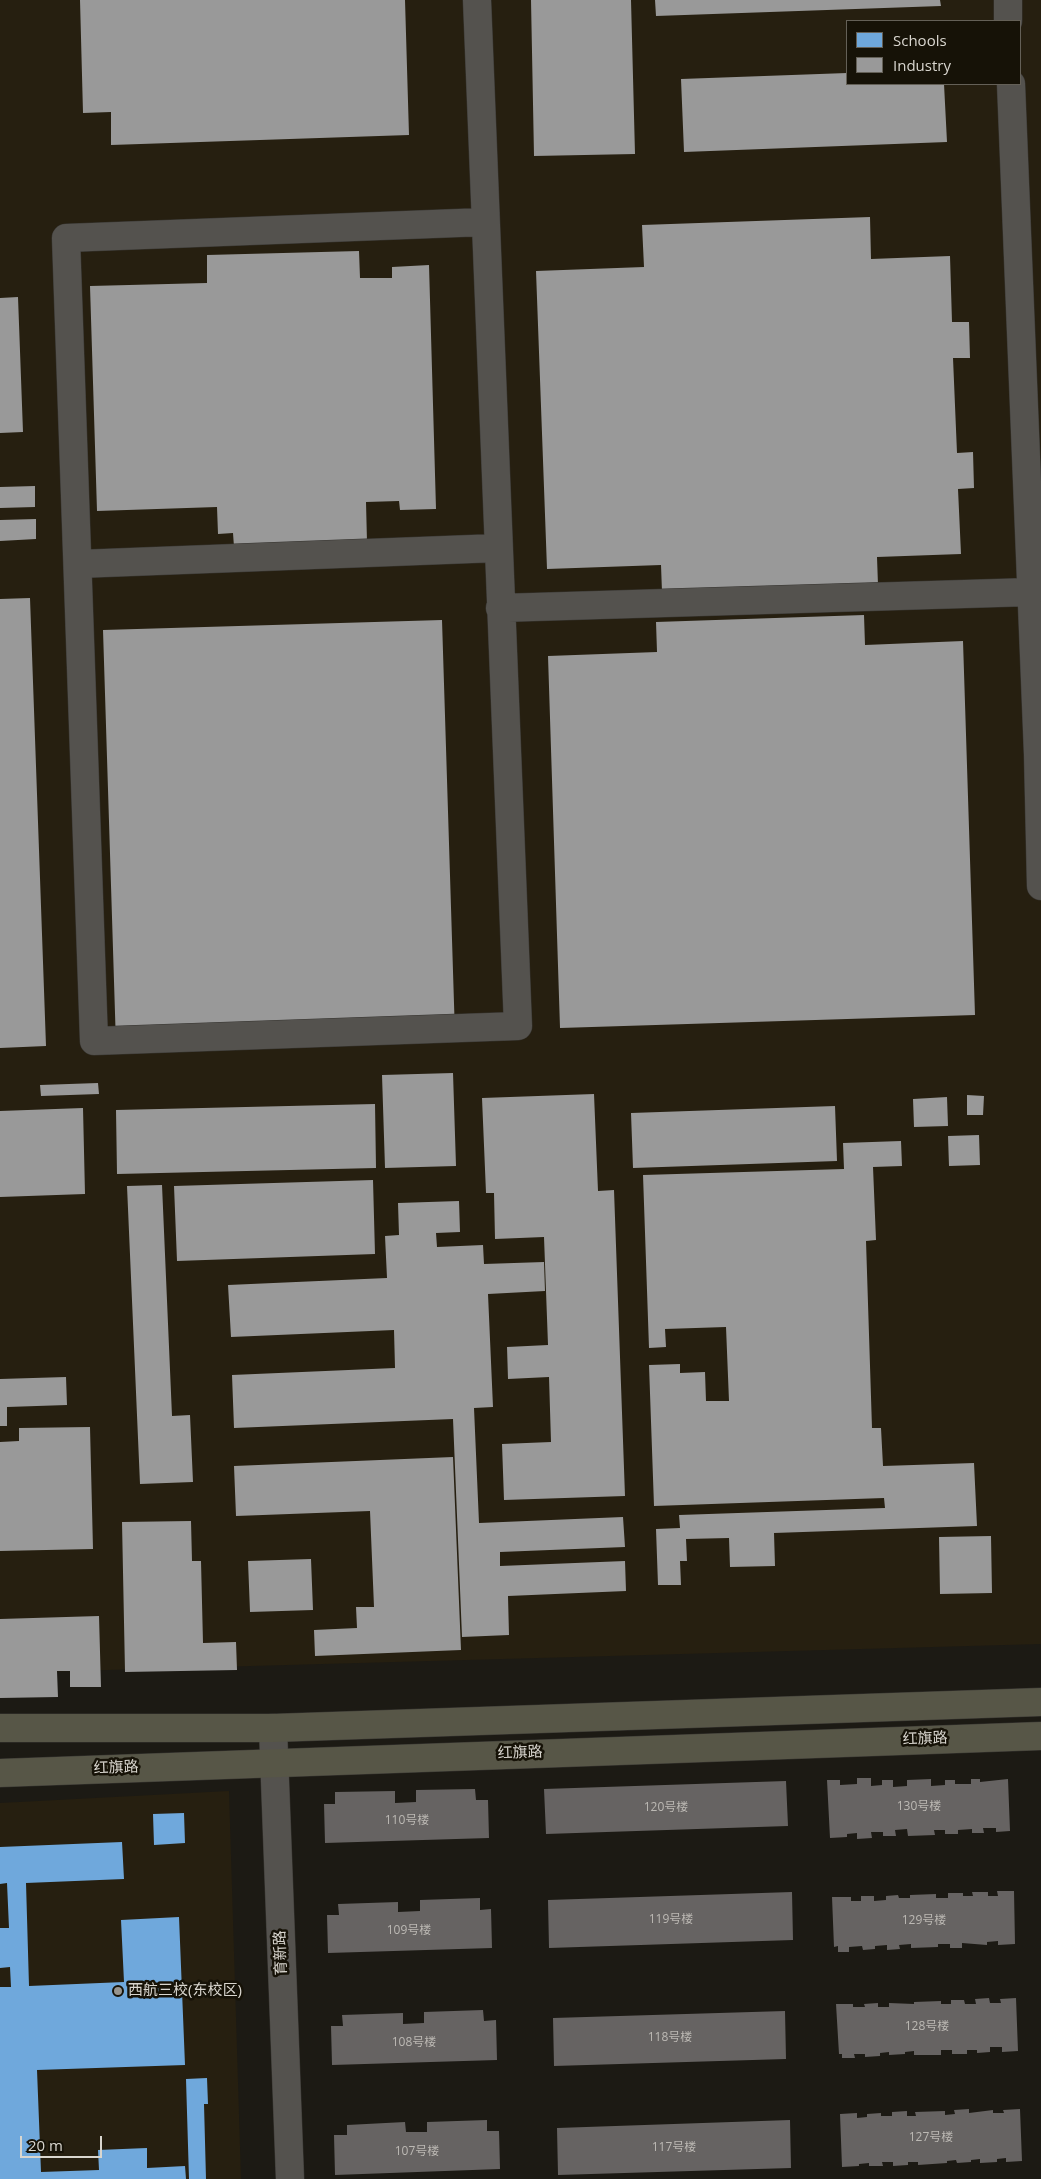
<!DOCTYPE html>
<meta charset="utf-8">
<style>
body{margin:0}
#map{position:relative;width:1041px;height:2179px;overflow:hidden;background:#1c1a14;font-family:"Open Sans",sans-serif}
canvas{display:block}
.legend{position:absolute;left:846px;top:20px;width:175px;height:65px;box-sizing:border-box;background:#161207;border:1px solid #646057;margin:0;padding:6px 9px;list-style:none;font-size:15px;color:#d9d6cf}
.legend li{display:flex;align-items:center;gap:10px;height:25px}
.legend b{width:25px;border:1px solid #646057}
.scale{position:absolute;left:20px;top:2136px;width:82px;height:22px;box-sizing:border-box;border:2px solid #d9d6cf;border-top:0;padding-left:6px;font-size:15px;line-height:18px;white-space:nowrap;color:#d9d6cf;-webkit-text-stroke:4px #161207;paint-order:stroke}
</style>
<div id="map">
<canvas width="1041" height="2179"></canvas>
<ul class="legend">
<li><b style="height:14px;background:#6fa8dc"></b>Schools</li>
<li><b style="height:14px;background:#999"></b>Industry</li>
</ul>
<div class="scale">20 m</div>
</div>
<script>
const context = document.querySelector('canvas').getContext('2d');
context.lineJoin = 'round';
function fill(path, color) { context.fillStyle = color; context.fill(path, 'evenodd'); }
const toPath = rows => new Path2D(rows.map(r => 'M' + r).join(''));
function trace(path, color, width, dash) { context.strokeStyle = color; context.lineWidth = width; context.lineCap = dash ? 'butt' : 'round'; context.setLineDash(dash || []); context.stroke(path); }
function write(font, color, halo, rows, align = 'center') {
  context.font = font + ' "Open Sans","Noto Sans SC",sans-serif'; context.lineWidth = 5; context.setLineDash([]); context.textBaseline = 'middle'; context.strokeStyle = halo; context.fillStyle = color; for (const [text, x, y, turn = 0] of rows) {
    context.save(); context.translate(x, y); context.rotate((+turn || 0) * Math.PI / 180); context.textAlign = isNaN(turn) ? turn : align; if (halo) context.strokeText(text, 0, 0); context.fillText(text, 0, 0); context.restore();
  }
}
fill(toPath([
 [0,0,1041,0,1041,1644,0,1673],
 [847,21,1020,21,1020,84,847,84],
 [229,1791,241,2179,0,2179,0,1803]
]), '#261f10');
fill(toPath([
 [184,1813,185,1843,154,1845,153,1814],
 [122,1842,124,1879,26,1883,29,1986,124,1982,121,1920,179,1917,185,2065,37,2070,41,2172,99,2170,98,2150,147,2148,147,2168,185,2166,186,2179,0,2179,0,1987,11,1987,10,1967,0,1968,0,1928,9,1928,7,1883,0,1884,0,1847],
 [207,2078,208,2104,204,2104,206,2179,189,2179,186,2079]
]), '#6fa8dc');
fill(toPath([
 [80,0,405,0,409,135,111,145,111,112,83,113],
 [531,0,631,0,635,154,534,156],
 [655,0,940,0,941,6,656,16],
 [847,73,847,84,944,84,947,142,684,152,681,79],
 [870,217,871,259,950,256,952,322,969,322,970,358,953,358,957,453,973,452,974,488,958,489,961,554,877,557,878,585,662,592,661,565,547,569,536,271,644,267,642,225],
 [359,251,360,278,392,278,392,267,429,265,436,509,400,510,399,501,366,502,367,542,234,547,233,533,218,534,217,507,97,511,90,286,207,283,207,255],
 [18,297,23,432,0,433,0,298],
 [35,486,35,507,0,508,0,487],
 [36,519,36,539,0,541,0,520],
 [30,598,46,1046,0,1048,0,599],
 [864,615,865,645,963,641,975,1015,560,1028,548,656,657,652,656,622],
 [442,620,455,1035,116,1045,103,630],
 [453,1073,456,1166,385,1168,382,1075],
 [98,1083,99,1094,41,1096,40,1085],
 [594,1094,598,1191,614,1190,625,1496,504,1500,502,1444,551,1442,549,1377,508,1379,507,1347,548,1345,544,1237,495,1239,494,1193,486,1193,482,1098],
 [967,1095,984,1096,983,1115,967,1115],
 [947,1097,948,1126,914,1127,913,1099],
 [375,1104,376,1168,117,1174,116,1110],
 [835,1106,837,1161,633,1168,631,1113],
 [83,1108,85,1194,0,1197,0,1111],
 [979,1135,980,1165,949,1166,948,1136],
 [901,1141,902,1166,873,1167,876,1240,866,1241,872,1428,881,1428,883,1466,974,1463,977,1526,774,1533,775,1566,730,1567,729,1538,686,1539,687,1561,680,1561,681,1585,658,1585,656,1529,680,1528,679,1515,885,1508,884,1498,654,1506,649,1365,680,1364,680,1373,705,1372,706,1401,729,1401,726,1327,665,1329,666,1347,649,1348,643,1175,844,1169,843,1143],
 [373,1180,375,1254,177,1261,174,1186],
 [162,1185,172,1416,190,1415,193,1482,140,1484,127,1186],
 [459,1201,460,1232,436,1233,437,1247,483,1245,484,1264,544,1262,545,1291,488,1294,493,1407,474,1408,479,1523,623,1517,625,1547,500,1552,500,1566,625,1561,626,1591,508,1596,509,1635,462,1637,453,1419,234,1428,232,1375,395,1368,394,1330,231,1337,228,1285,387,1278,385,1236,399,1235,398,1203],
 [66,1377,67,1405,7,1407,7,1426,0,1426,0,1379],
 [90,1427,93,1549,0,1551,0,1442,19,1441,19,1428],
 [453,1457,461,1650,315,1656,314,1630,357,1628,356,1607,374,1607,370,1511,236,1516,234,1466],
 [191,1521,192,1561,201,1561,203,1643,236,1642,237,1670,125,1672,122,1522],
 [991,1536,992,1593,940,1594,939,1537],
 [311,1559,313,1610,250,1612,248,1561],
 [99,1616,101,1687,70,1687,70,1671,57,1671,58,1697,0,1698,0,1619]
]), '#999');
fill(toPath([
 [857,1778,871,1778,871,1786,882,1785,882,1780,893,1780,893,1787,907,1786,907,1780,931,1779,931,1786,945,1785,945,1780,955,1780,955,1784,971,1784,971,1779,980,1779,980,1782,1008,1779,1010,1831,996,1832,996,1828,983,1828,984,1833,972,1833,972,1829,958,1830,958,1834,945,1834,945,1830,934,1830,935,1835,908,1836,907,1829,895,1830,896,1836,883,1836,883,1832,871,1832,872,1838,857,1839,857,1833,847,1834,847,1837,830,1838,827,1780,840,1780,840,1785,857,1784],
 [786,1781,788,1826,546,1834,544,1789],
 [475,1789,476,1800,488,1800,489,1838,325,1843,324,1804,335,1804,335,1792,395,1791,395,1803,416,1802,416,1790],
 [997,1891,1014,1891,1015,1944,998,1945,998,1941,987,1942,987,1945,962,1943,962,1948,950,1948,950,1944,938,1944,938,1947,911,1948,911,1944,899,1945,900,1949,887,1950,887,1945,875,1946,875,1949,863,1950,862,1946,849,1947,849,1952,838,1952,838,1946,834,1947,832,1897,851,1897,851,1901,861,1901,861,1896,874,1896,874,1901,886,1900,886,1896,898,1895,899,1898,910,1898,910,1895,936,1894,936,1898,948,1898,948,1893,963,1893,963,1896,973,1896,972,1892,988,1892,988,1896,998,1896],
 [792,1892,793,1940,549,1948,548,1900],
 [480,1898,480,1910,491,1909,492,1948,328,1953,327,1915,339,1915,338,1904,398,1902,398,1912,420,1911,420,1900],
 [989,1998,990,2003,1001,2003,1000,1999,1016,1998,1018,2051,1002,2052,1002,2047,990,2047,990,2052,977,2053,977,2050,967,2050,967,2054,952,2054,952,2050,941,2050,941,2055,914,2055,914,2051,905,2052,905,2054,889,2055,889,2052,880,2053,880,2056,865,2057,865,2054,854,2054,855,2058,842,2058,842,2054,839,2054,836,2004,853,2004,853,2007,865,2007,864,2004,878,2003,878,2007,889,2007,889,2003,914,2004,914,2002,941,2001,941,2004,951,2004,951,2000,964,2000,965,2004,976,2004,975,1999],
 [483,2010,484,2021,496,2020,497,2060,332,2065,331,2026,343,2026,342,2015,403,2013,403,2024,424,2023,424,2012],
 [785,2011,786,2059,554,2066,553,2018],
 [969,2109,969,2113,993,2110,993,2113,1004,2113,1003,2110,1020,2109,1022,2161,1006,2162,1006,2158,997,2159,997,2162,980,2163,980,2159,971,2160,971,2162,957,2163,956,2160,947,2161,947,2163,918,2165,918,2162,908,2162,908,2165,893,2166,893,2162,882,2162,883,2166,869,2166,869,2163,859,2164,859,2166,842,2167,840,2114,857,2113,857,2118,867,2117,867,2114,881,2113,881,2116,892,2116,892,2112,907,2111,907,2116,916,2116,915,2112,945,2111,945,2115,955,2114,954,2110],
 [487,2120,487,2131,499,2131,500,2169,335,2175,334,2135,347,2135,347,2125,405,2122,406,2132,427,2132,427,2122],
 [790,2120,791,2168,558,2175,557,2128]
]), '#666362');
const minor = toPath([
 [477,0,518,1026,94,1041,66,238,485,222],
 [1008,0,1008,21],
 [1011,84,1038,755,1041,886],
 [78,564,498,548],
 [500,608,1031,592],
 [273,1728,290,2179]
]);
const major = toPath([
 [0,1728,273,1728,1041,1702],
 [0,1773,1041,1736]
]);
trace(minor, '#383632', 29);
trace(major, '#383632', 29);
trace(minor, '#54524e', 28);
trace(major, '#575647', 28);
for (const [x, y, r, color] of [
 [118,1991,5,"#97948e"]
]) { const dot = new Path2D(); dot.arc(x, y, r, 0, 2 * Math.PI); context.fillStyle = color; context.fill(dot); trace(dot, '#161207', 2); }
write('12px', '#bcb9b4', null, [
 ["130号楼",919,1807],
 ["120号楼",666,1808],
 ["110号楼",407,1821],
 ["119号楼",671,1920],
 ["129号楼",924,1921],
 ["109号楼",409,1931],
 ["128号楼",927,2027],
 ["118号楼",670,2038],
 ["108号楼",414,2043],
 ["127号楼",931,2138],
 ["117号楼",674,2148],
 ["107号楼",417,2152]
]);
write('15px', '#d9d6cf', '#161207', [
 ["红旗路",925,1739,-2],
 ["红旗路",520,1753,-2],
 ["红旗路",116,1768,-2],
 ["育新路",281,1953,-92]
]);
write('15px', '#d9d6cf', '#161207', [
 ["西航三校(东校区)",128,1991]
], 'left');
</script>
